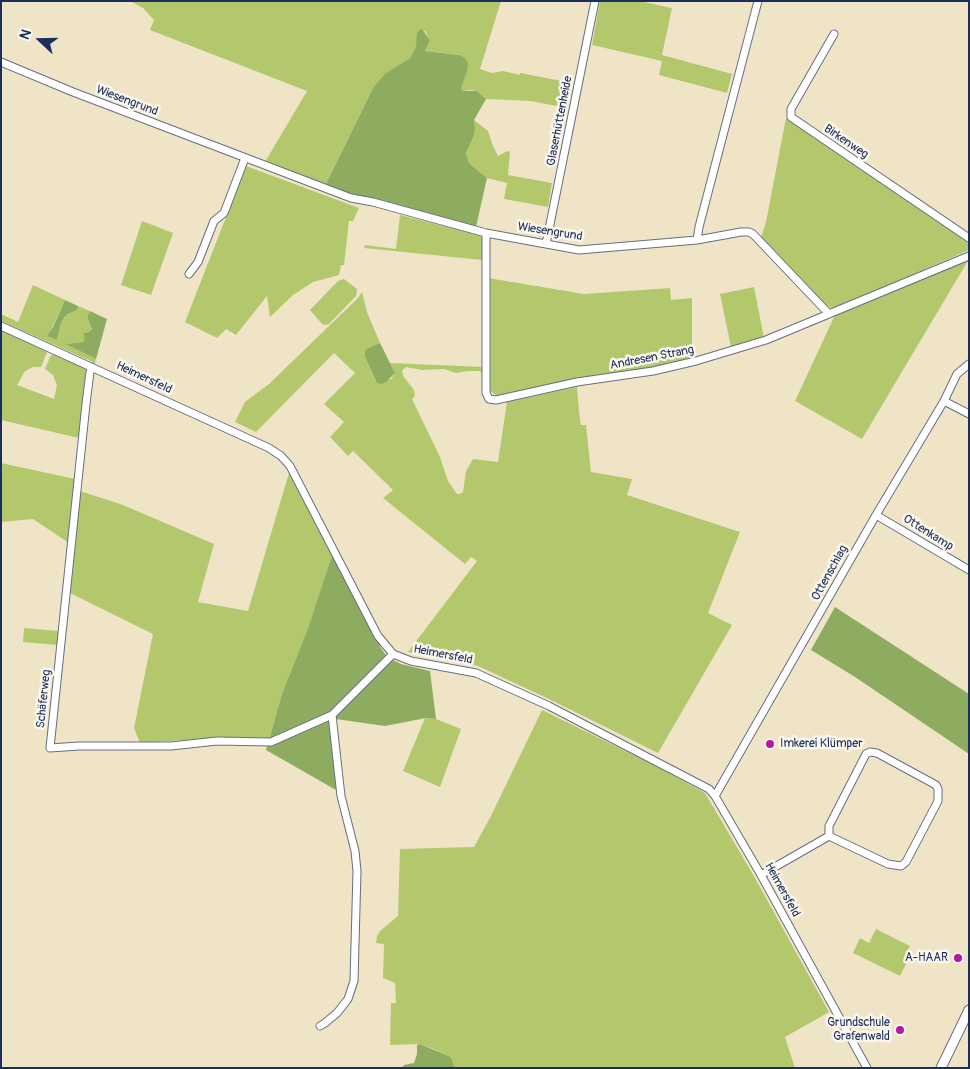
<!DOCTYPE html>
<meta charset="utf-8">
<style>
body{margin:0}
#map{position:relative;width:970px;height:1069px;overflow:hidden;background:#f0e4c7;font-family:Pangolin,sans-serif}
canvas{display:block}
.frame{position:absolute;inset:0;border:2px solid #1b2f5e;pointer-events:none}
.north{position:absolute;left:15px;top:15px;width:50px;height:50px;-webkit-text-stroke:4px #fbf7ec;paint-order:stroke;rotate:291deg;font-size:14px;font-weight:700;line-height:20px;text-align:center;color:#1b2f5e}
.north::after{content:'';display:block;margin:auto;width:18px;height:22px;background:#1b2f5e;clip-path:polygon(50% 0,100% 100%,50% 72%,0 100%)}
</style>
<div id="map">
<canvas width="970" height="1069"></canvas>
<div class="frame"></div>
<div class="north">N</div>
</div>
<script>
const context = document.querySelector('canvas').getContext('2d');
context.lineJoin = 'round';
function fill(path, color) { context.fillStyle = color; context.fill(path, 'evenodd'); }
const toPath = rows => new Path2D(rows.map(r => 'M' + r).join(''));
function trace(path, color, width, dash) { context.strokeStyle = color; context.lineWidth = width; context.lineCap = dash ? 'butt' : 'round'; context.setLineDash(dash || []); context.stroke(path); }
function write(font, color, halo, rows, align = 'center') {
  context.font = font + ' Pangolin,sans-serif'; context.lineWidth = 5; context.setLineDash([]); context.textBaseline = 'middle'; context.strokeStyle = halo; context.fillStyle = color; for (const [text, x, y, turn = 0] of rows) {
    context.save(); context.translate(x, y); context.rotate((+turn || 0) * Math.PI / 180); context.textAlign = isNaN(turn) ? turn : align; if (halo) context.strokeText(text, 0, 0); context.fillText(text, 0, 0); context.restore();
  }
}
fill(toPath([
 [130,1,501,1,480,69,492,73,503,71,520,75,520,73,572,83,567,108,531,101,486,99,477,91,469,90,463,91,461,88,459,55,425,51,430,40,425,31,419,30,416,46,410,58,373,88,326,184,265,162,307,91,150,30,154,20,143,8],
 [600,1,639,1,672,8,662,55,732,74,727,93,659,75,662,61,592,45],
 [786,118,969,241,969,250,834,309,823,304,761,238,766,222],
 [474,120,488,131,493,146,498,156,507,151,510,152,508,175,552,183,548,207,504,199,507,183,487,178,469,163,466,153,474,136,475,128],
 [246,166,359,208,353,221,349,221,344,265,341,265,339,275,313,282,293,295,270,317,267,296,236,335,226,329,217,338,185,322],
 [400,215,479,235,483,238,482,260,364,248,365,245,396,249],
 [142,221,173,233,151,295,121,285],
 [969,259,862,439,795,401,835,315],
 [488,278,584,294,670,288,671,300,692,298,692,360,498,397,488,389],
 [344,279,357,289,356,296,329,324,323,325,310,310,338,281],
 [33,285,65,300,48,336,57,340,61,323,68,314,77,310,78,306,90,311,87,317,92,329,89,332,85,332,86,338,83,342,67,344,96,359,95,363,1,321,1,314,18,322],
 [754,287,764,338,731,347,720,294],
 [362,292,367,312,380,343,366,349,365,352,365,357,377,383,391,379,395,373,390,363,483,367,483,374,480,371,468,371,456,373,444,369,422,370,406,367,402,371,403,376,414,390,415,396,412,399,440,457,448,481,457,494,460,494,463,492,466,471,473,459,498,462,507,402,577,387,579,412,581,425,586,425,591,472,632,479,627,495,740,532,708,613,732,625,658,753,551,700,478,666,456,660,408,652,477,561,471,557,465,564,383,498,393,490,353,451,348,456,330,437,344,422,324,404,355,373,334,353,256,432,235,422,245,402,269,384,358,298],
 [1,330,47,352,41,367,33,367,25,371,17,385,54,399,57,385,53,375,45,369,51,355,55,355,86,369,79,438,1,420],
 [1,463,75,479,69,543,33,519,1,522],
 [289,473,332,555,308,628,282,694,269,739,201,739,140,743,134,728,153,634,68,592,80,491,123,505,214,544,198,602,248,611],
 [24,628,59,631,58,645,23,642],
 [542,710,652,764,705,793,755,878,829,1012,785,1037,795,1068,455,1068,451,1057,431,1048,420,1044,390,1045,391,1003,396,1003,395,983,383,978,384,944,376,943,377,936,380,931,398,916,400,849,474,847,491,816],
 [425,718,436,719,461,729,440,787,403,771],
 [876,929,910,946,907,952,911,954,900,976,853,953,860,938,869,943]
]), '#b3c86c');
fill(toPath([
 [422,29,430,40,425,51,459,55,465,58,468,63,467,71,461,88,463,91,477,91,486,99,474,120,475,128,474,136,466,153,469,163,487,178,476,227,348,193,326,184,373,88,385,74,410,58,416,46,417,33,419,30],
 [65,300,78,306,77,310,68,314,65,317,61,323,57,340,47,336,53,327],
 [90,311,107,319,96,359,66,344,83,342,85,338,83,333,89,332,92,329,87,317],
 [380,343,395,373,386,382,382,384,377,383,365,357,365,352,366,349],
 [332,555,381,648,387,657,401,664,430,671,436,719,426,718,385,726,336,719,330,722,336,790,266,750,282,694,308,628],
 [835,607,969,694,969,754,855,677,811,650],
 [420,1044,451,1057,455,1068,402,1068,404,1065,414,1063,417,1054,417,1045]
]), '#8eac60');
const minor = toPath([
 [834,34,791,109,791,117,969,238],
 [1,62,73,92,351,198,373,202,486,233,579,250,697,240,741,232,749,232,753,234,829,314],
 [486,233,486,393,489,399,496,400,577,382,653,371,696,361,766,340,969,256],
 [697,240,699,227,758,1],
 [546,244,595,1],
 [189,274,198,262,214,221,224,213,245,158],
 [1,326,269,448,281,456,290,466,378,636,393,654,411,661,476,673,549,706,709,789,715,796,761,875,867,1068],
 [92,367,90,372,86,404,50,748,79,746,171,746,217,741,271,742,332,715,393,654],
 [944,401,969,414],
 [876,515,969,570],
 [715,796,876,515,944,401,957,374,969,364],
 [761,875,829,836,888,864,901,866,906,862,938,801,938,789,936,785,877,753,870,752,866,754,829,826,829,836],
 [320,1026,325,1023,337,1013,348,999,354,981,357,871,355,851,341,796,332,715]
]);
const tertiary = toPath([
 [941,1068,969,1010]
]);
trace(minor, '#666e83', 9);
trace(tertiary, '#666e83', 11);
trace(minor, '#fff', 7);
trace(tertiary, '#fff', 9);
for (const [x, y, r, color] of [
 [770,744,5,"#b5179e"],
 [958,958,5,"#b5179e"],
 [900,1030,5,"#b5179e"]
]) { const dot = new Path2D(); dot.arc(x, y, r, 0, 2 * Math.PI); context.fillStyle = color; context.fill(dot); trace(dot, '#fbf7ec', 2); }
write('12px', '#1b2f5e', '#fbf7ec', [
 ["Wiesengrund",127,101,21],
 ["Glaserhüttenheide",560,121,-79],
 ["Birkenweg",846,142,34],
 ["Wiesengrund",550,232,9],
 ["Andresen Strang",652,358,-11],
 ["Heimersfeld",144,378,25],
 ["Ottenkamp",928,533,32],
 ["Ottenschlag",830,573,-61],
 ["Heimersfeld",443,655,11],
 ["Schäferweg",44,699,-84],
 ["Heimersfeld",782,890,61]
]);
write('12px', '#1b2f5e', '#fbf7ec', [
 ["Imkerei Klümper",780,744,"left"],
 ["A-HAAR",948,958],
 ["Grundschule",890,1023],
 ["Grafenwald",890,1037]
], 'right');
</script>
